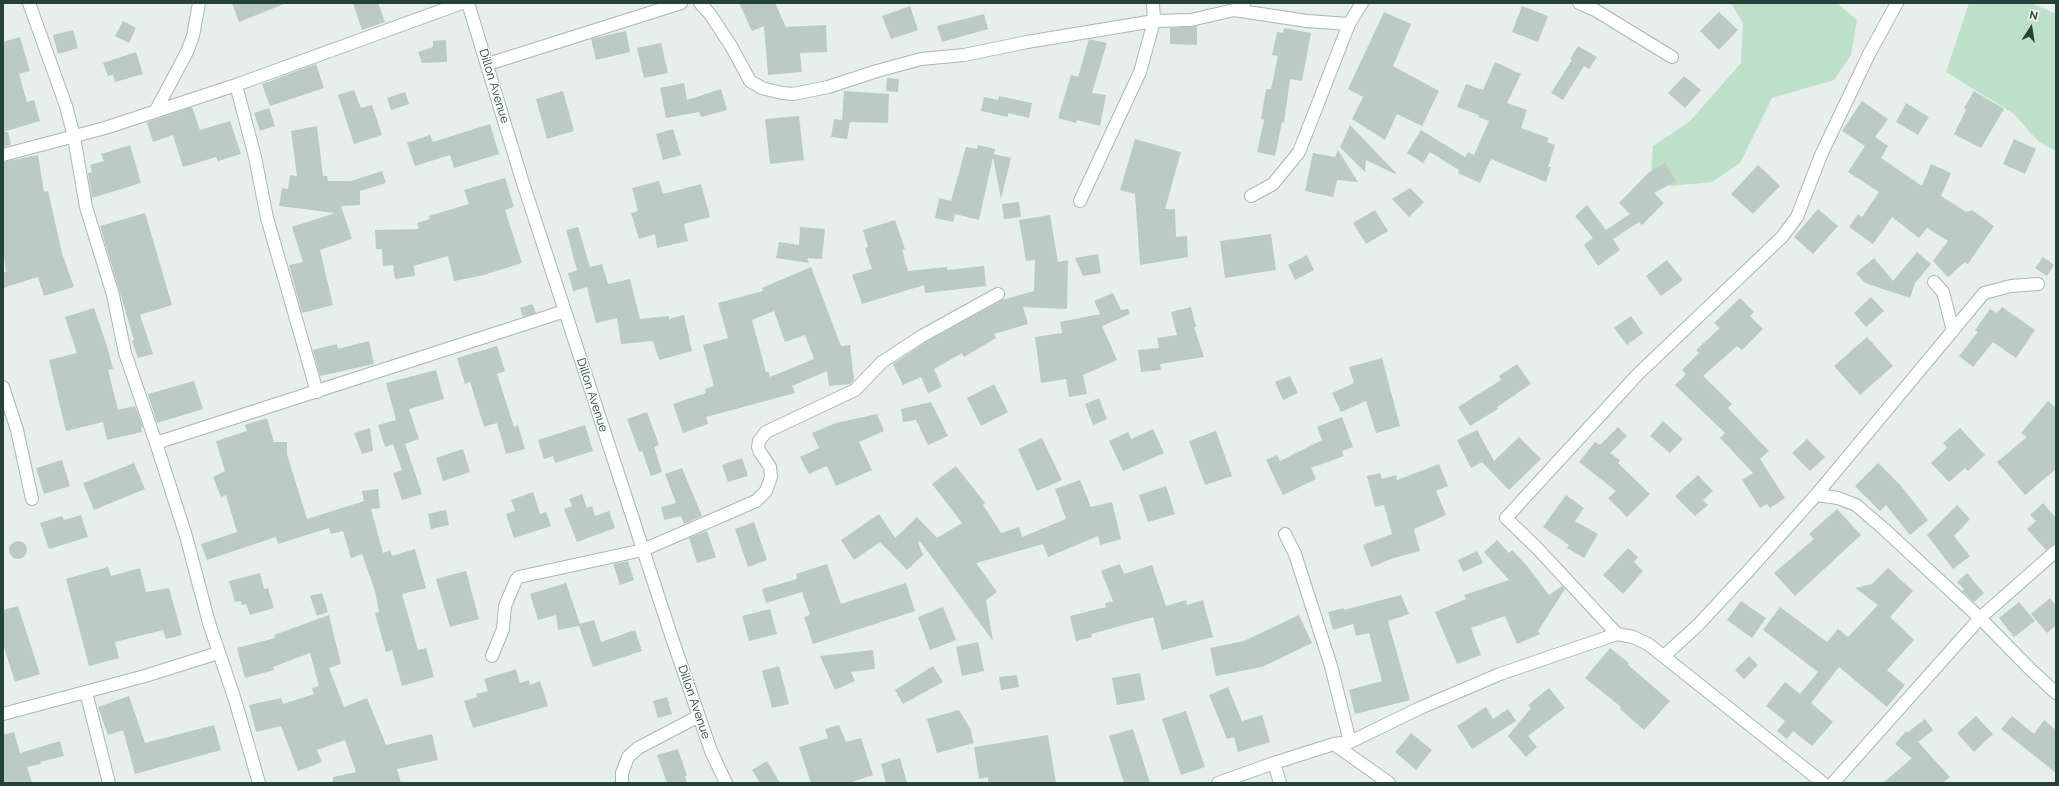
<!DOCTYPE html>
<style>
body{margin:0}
#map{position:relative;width:2059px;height:786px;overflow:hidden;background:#e6efeb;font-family:Raleway,sans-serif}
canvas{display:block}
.frame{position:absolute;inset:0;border:4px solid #24423a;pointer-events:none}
.north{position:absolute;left:2011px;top:8px;width:40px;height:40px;-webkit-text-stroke:3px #f7fbf9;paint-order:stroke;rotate:12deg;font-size:11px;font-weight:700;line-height:16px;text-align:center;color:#24423a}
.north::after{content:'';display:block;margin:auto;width:14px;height:18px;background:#24423a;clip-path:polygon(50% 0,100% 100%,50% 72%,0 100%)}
</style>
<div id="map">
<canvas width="2059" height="786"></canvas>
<div class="frame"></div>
<div class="north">N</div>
</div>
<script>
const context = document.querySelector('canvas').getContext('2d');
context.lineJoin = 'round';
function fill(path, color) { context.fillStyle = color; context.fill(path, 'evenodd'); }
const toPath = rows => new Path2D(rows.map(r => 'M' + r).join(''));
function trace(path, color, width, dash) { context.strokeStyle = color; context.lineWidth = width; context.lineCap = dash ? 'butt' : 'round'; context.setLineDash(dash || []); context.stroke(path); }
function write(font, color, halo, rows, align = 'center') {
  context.font = font + ' Raleway,sans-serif'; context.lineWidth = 3; context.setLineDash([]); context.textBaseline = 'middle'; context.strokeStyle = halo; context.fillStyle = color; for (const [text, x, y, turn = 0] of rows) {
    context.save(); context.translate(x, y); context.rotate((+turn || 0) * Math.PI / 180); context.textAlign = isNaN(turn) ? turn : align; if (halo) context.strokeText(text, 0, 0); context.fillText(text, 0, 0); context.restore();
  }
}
fill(toPath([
 [1731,3,1837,3,1857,20,1851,55,1834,80,1772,98,1740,163,1712,182,1670,186,1651,174,1653,146,1689,122,1741,63,1743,23],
 [1969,3,2031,3,2056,14,2056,151,2039,142,2014,114,1946,72]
]), '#bfe0c8');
fill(toPath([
 [232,3,284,3,284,4,239,22],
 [353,3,378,3,385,22,362,30],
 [739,3,775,3,786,27,826,25,827,52,800,53,802,72,768,75,764,26,752,31],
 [910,6,918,30,891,39,882,16],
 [1522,6,1548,16,1538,42,1512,32],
 [1384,12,1411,24,1393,66,1439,91,1422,126,1397,114,1385,140,1352,119,1363,97,1348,89],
 [1719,12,1738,30,1719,50,1700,31],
 [984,14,988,29,942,42,937,26],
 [123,21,136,28,129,43,115,36],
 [1197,26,1197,45,1170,44,1170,28],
 [1284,28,1311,33,1302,81,1290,79,1284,123,1282,122,1275,156,1257,152,1264,120,1261,119,1266,89,1271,89,1278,56,1272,55,1277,32,1283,33],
 [73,30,78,48,58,54,53,35],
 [626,31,630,52,596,60,591,39],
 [20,37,30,71,19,74,27,102,34,100,40,121,3,132,3,42],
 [1089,39,1107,43,1092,93,1106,95,1100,126,1077,120,1076,123,1058,118,1071,75,1078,77],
 [446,40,447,62,422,63,418,52,433,47,433,41],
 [661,43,668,73,644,78,637,48],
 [1578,46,1597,57,1589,69,1584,66,1563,100,1551,93,1572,60,1570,59],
 [136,52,143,74,115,82,113,75,108,76,103,63],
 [1495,62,1521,74,1507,103,1527,110,1521,128,1549,138,1547,142,1555,145,1548,167,1551,167,1546,182,1491,159,1480,183,1458,173,1459,170,1430,152,1423,163,1407,153,1421,130,1465,157,1468,152,1474,155,1489,121,1478,117,1479,115,1457,107,1466,84,1483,90],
 [316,64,324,88,270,106,262,84],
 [1684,76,1701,90,1685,108,1668,93],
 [887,78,899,79,898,92,886,91],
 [684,83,687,100,721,89,727,110,701,117,699,112,666,118,660,88],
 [354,90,361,108,372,105,382,135,354,144,338,95],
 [563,91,574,131,547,139,536,99],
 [844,91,889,94,888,123,850,122,847,139,831,137,834,119,842,120],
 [1974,91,2004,109,1981,148,1954,134,1966,110,1964,108],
 [405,92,409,104,391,110,387,98],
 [999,96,1032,103,1029,118,1008,113,1008,117,981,111,984,97,998,100],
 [1862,101,1888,119,1875,137,1888,146,1881,158,1922,186,1931,164,1951,173,1941,196,1966,212,1972,210,1994,226,1968,264,1965,262,1948,277,1933,261,1948,241,1927,228,1919,238,1892,217,1873,244,1849,227,1858,214,1862,217,1879,192,1848,172,1865,146,1842,131],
 [1906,103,1929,117,1918,135,1896,122],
 [192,107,200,130,230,121,241,154,218,161,216,157,183,167,173,135,153,142,147,122],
 [269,108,275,126,260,131,254,113],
 [799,116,804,160,770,164,765,119],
 [490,124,499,154,454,168,450,155,415,166,407,143,430,135,433,142],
 [1350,125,1396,173,1395,174,1366,160,1365,172,1340,147],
 [317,126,323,176,327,176,328,181,351,181,382,171,386,183,360,191,360,205,341,206,352,239,320,250,333,305,302,313,289,265,303,262,292,227,335,213,279,206,282,188,288,189,290,175,297,176,291,131],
 [673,129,681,155,663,160,656,134],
 [3,132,8,132,11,145,3,147],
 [1135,139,1181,152,1165,209,1175,209,1176,237,1187,236,1188,257,1140,265,1135,194,1120,190],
 [2014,139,2036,149,2025,174,2003,164],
 [130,145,141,183,92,198,88,173,92,172,90,165,104,161,101,154],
 [978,145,995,149,994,154,1011,158,1001,199,993,157,979,220,955,214,953,222,935,218,939,198,951,201,966,147,977,149],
 [1338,150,1358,182,1337,180,1333,197,1305,191,1313,153,1335,157],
 [38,155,44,192,48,191,62,253,74,287,44,296,38,277,3,288,3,273,6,272,3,247,3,162],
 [1665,163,1676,181,1654,193,1664,203,1642,225,1639,222,1613,239,1620,250,1598,266,1584,245,1593,238,1575,216,1587,205,1606,230,1630,214,1619,203,1648,173],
 [1758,165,1780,186,1753,214,1731,194],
 [505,178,514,207,505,210,522,263,484,275,454,281,448,256,414,266,415,276,395,279,393,265,383,266,382,249,376,249,375,230,419,229,417,223,430,219,429,216,469,204,464,190],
 [659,181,663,194,701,184,710,217,684,224,688,241,657,248,655,234,639,239,631,213,638,211,632,188],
 [1410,188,1424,202,1409,217,1392,199],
 [1019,202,1021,217,1004,219,1002,204],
 [1818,209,1838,226,1813,254,1794,237],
 [1375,210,1388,231,1366,244,1353,223],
 [145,213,172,305,140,315,153,354,138,358,132,341,134,340,100,226],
 [1050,215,1058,262,1068,260,1067,309,1023,307,1028,324,994,334,996,338,964,357,962,353,934,369,942,387,928,393,921,377,903,385,893,364,926,342,1002,300,1034,291,1035,260,1026,261,1019,220],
 [895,220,905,249,902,250,908,271,947,267,947,270,984,266,986,286,925,293,924,285,862,304,852,275,872,269,865,248,868,247,863,230],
 [578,227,590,267,602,264,608,284,630,279,640,319,669,316,669,319,684,315,692,351,659,360,653,341,621,344,617,318,596,323,587,287,573,291,568,273,577,270,566,230],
 [800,227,825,229,822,259,807,258,809,263,776,258,779,242,799,245],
 [1271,234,1276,270,1225,278,1220,241],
 [1917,252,1931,264,1915,283,1910,298,1865,283,1856,273,1874,258,1893,281],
 [1098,254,1101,273,1083,276,1075,258],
 [1307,255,1314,270,1295,280,1288,265],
 [2043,257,2054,265,2047,276,2035,268],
 [1667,260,1683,280,1661,296,1646,276],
 [811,267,841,346,850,345,854,380,850,384,829,386,827,371,792,386,795,393,706,417,708,424,683,433,673,404,706,393,705,389,714,386,703,345,728,338,718,303,763,291,762,288],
 [774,311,785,342,805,335,814,359,770,377,769,372,766,372,752,320],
 [1113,293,1121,310,1128,309,1130,314,1102,326,1117,360,1083,375,1087,394,1069,397,1066,379,1041,383,1035,337,1062,333,1060,322,1100,314,1094,301],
 [1871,297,1884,311,1866,327,1854,313],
 [1740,298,1754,312,1750,316,1763,329,1742,350,1737,346,1703,376,1732,404,1728,408,1769,451,1760,459,1785,498,1770,508,1767,504,1760,508,1742,480,1753,473,1720,438,1725,433,1675,385,1686,374,1682,370,1699,353,1696,350,1720,328,1714,323],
 [532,304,536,313,523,317,520,308],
 [1191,307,1196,327,1194,327,1204,357,1160,364,1161,370,1141,372,1138,350,1159,348,1157,338,1177,335,1171,312],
 [2002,307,2035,330,2016,358,1993,342,1973,367,1959,356,1978,332,1975,330,1990,309,1997,313],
 [94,308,107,346,113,369,108,370,118,410,135,406,143,427,141,428,142,432,107,440,103,422,66,431,49,360,77,353,65,317],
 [1631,316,1643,333,1627,345,1614,328],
 [1867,337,1893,366,1860,395,1834,366],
 [369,341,374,364,320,376,313,350,337,344,338,349],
 [497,346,505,371,497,374,514,427,518,425,525,449,506,454,497,423,484,427,470,382,465,384,457,358],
 [1382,358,1400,426,1376,433,1366,401,1341,412,1332,393,1354,383,1349,367],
 [1517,364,1531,384,1497,407,1498,409,1470,426,1458,407,1501,380,1499,376],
 [436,370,444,399,409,409,419,439,405,444,422,494,402,500,393,473,402,470,393,444,385,447,378,425,396,420,386,383],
 [1290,376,1298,393,1283,400,1275,382],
 [194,381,203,409,157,423,148,394],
 [994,384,1008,412,981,426,967,398],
 [1099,398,1107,419,1093,425,1085,404],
 [2048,401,2056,408,2056,469,2025,495,1997,462,2027,437,2021,433],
 [931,402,948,436,928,445,916,420,903,422,901,409],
 [647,412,659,445,654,447,662,472,651,476,642,451,639,452,627,419],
 [877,414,884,431,859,442,872,470,836,486,827,466,809,474,800,457,819,448,812,433,836,423],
 [1342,417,1353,447,1342,451,1344,456,1311,468,1316,479,1283,495,1266,460,1277,455,1280,461,1322,440,1317,427],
 [267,418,274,442,287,442,287,454,307,519,364,501,362,491,378,489,380,508,371,509,383,553,390,550,392,556,415,549,426,588,402,594,418,650,426,648,434,677,402,686,392,650,386,652,375,613,379,612,375,591,362,554,351,558,343,531,331,534,329,528,278,544,276,537,207,560,201,544,237,532,226,495,221,497,213,477,225,471,216,441,247,431,245,425],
 [1663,421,1683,439,1670,453,1650,436],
 [585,425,593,451,555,463,553,456,544,459,538,440],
 [1618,427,1627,436,1610,453,1620,460,1618,463,1650,494,1627,517,1608,498,1616,491,1579,462,1595,442,1600,445],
 [370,428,373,451,362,454,354,433],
 [1960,428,1985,455,1968,471,1965,468,1949,482,1931,463,1947,448,1943,443],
 [1153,429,1164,453,1123,471,1109,441,1128,432,1131,439],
 [1477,430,1494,461,1519,437,1541,459,1509,490,1482,462,1471,468,1457,440],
 [1216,431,1232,476,1205,485,1189,441],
 [1042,438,1062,480,1037,491,1018,449],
 [1807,439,1825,457,1810,471,1792,453],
 [463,449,470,472,443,481,436,458],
 [742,458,748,476,728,482,722,465],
 [62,460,70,486,44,494,36,468],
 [134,463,145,489,94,510,83,483],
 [1878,463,1901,486,1928,520,1910,535,1886,505,1880,511,1855,486],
 [1439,464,1448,486,1436,491,1446,515,1414,529,1420,551,1394,558,1371,567,1363,545,1392,534,1384,505,1375,507,1367,476,1380,473,1382,479,1396,475,1397,480],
 [956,466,985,503,983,505,1001,533,1019,527,1022,537,1066,519,1055,489,1080,480,1091,507,1112,502,1121,539,1100,545,1098,536,1048,557,1043,544,976,563,997,592,986,600,993,641,920,541,918,542,923,555,907,570,880,542,854,560,841,540,879,514,895,538,917,517,937,538,962,523,932,484],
 [682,468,702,516,684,524,681,516,664,520,661,507,676,503,665,474],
 [1698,475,1713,491,1703,500,1708,505,1695,516,1675,496],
 [1166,486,1175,514,1148,522,1139,495],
 [533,492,540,514,546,512,551,526,514,538,506,514,515,511,511,500],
 [582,494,587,508,592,506,595,516,609,511,615,528,577,542,564,509,572,506,569,499],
 [1566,495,1584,508,1575,521,1598,534,1584,558,1567,548,1569,545,1543,527],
 [2043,503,2056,518,2056,544,2046,550,2027,529,2036,521,2030,515],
 [1957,505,1970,519,1954,536,1970,556,1953,569,1927,535],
 [1837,509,1861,535,1795,596,1774,573,1814,539,1809,534],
 [446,510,449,525,431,529,428,514],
 [81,515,88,537,49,549,40,523,62,516,64,520],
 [754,522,767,560,748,567,735,529],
 [707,531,716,557,697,563,689,538],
 [1497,540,1509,553,1512,550,1528,567,1549,595,1562,586,1565,589,1538,631,1540,634,1517,644,1505,616,1471,628,1481,655,1457,664,1435,612,1466,599,1464,595,1509,580,1484,552],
 '9 550a9 9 0 1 1 18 0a9 9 0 1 1-18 0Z',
 [1628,548,1638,557,1634,562,1643,571,1623,594,1603,575],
 [1477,551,1483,563,1463,572,1458,560],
 [628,561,634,580,620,585,613,564],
 [827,564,841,604,906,583,915,611,813,644,804,617,810,615,802,592,766,603,762,589,797,579,796,574],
 [1120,564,1124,574,1152,565,1166,606,1186,600,1187,605,1203,600,1213,637,1162,650,1153,617,1091,634,1092,637,1076,641,1070,616,1106,607,1105,603,1113,601,1101,571],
 [108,567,111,576,140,568,146,592,169,588,182,635,166,639,163,630,115,642,119,658,89,666,66,579],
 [1888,568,1913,591,1890,617,1914,640,1887,670,1905,685,1887,707,1839,667,1811,703,1833,722,1812,746,1793,731,1787,739,1777,731,1785,721,1766,706,1785,682,1800,694,1818,672,1763,630,1780,607,1827,642,1838,629,1848,637,1878,605,1855,588,1872,584],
 [466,571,479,619,450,627,436,579],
 [260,573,264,589,268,588,274,608,250,615,246,604,242,605,241,601,235,602,229,581],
 [1967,573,1984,593,1974,602,1962,591,1964,589,1957,582],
 [566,583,580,624,594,620,601,642,635,630,642,651,593,667,579,626,558,630,556,615,538,620,530,594],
 [322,593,328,612,317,616,310,596],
 [1401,595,1409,614,1388,621,1410,700,1355,714,1349,690,1382,681,1369,633,1356,636,1353,624,1333,630,1328,612,1344,608,1344,610],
 [2050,598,2056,606,2056,625,2047,633,2031,614],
 [1741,601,1766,618,1752,638,1727,620],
 [2019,602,2035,621,2014,637,1999,618],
 [18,606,40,674,15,682,3,644,3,610],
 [943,607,956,640,930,650,918,617],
 [770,609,777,634,749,641,742,616],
 [329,615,341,664,329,668,344,707,367,698,386,745,432,734,438,760,397,769,401,783,333,783,333,777,356,772,345,740,317,750,322,762,298,771,281,726,256,732,249,705,281,698,283,704,314,694,312,688,319,686,310,653,273,667,274,670,245,678,237,648,275,638,274,635],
 [1299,615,1312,643,1262,667,1216,676,1210,648,1244,641],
 [978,642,984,671,962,676,956,647],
 [1610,648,1629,663,1628,665,1670,701,1644,730,1620,709,1621,707,1585,678],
 [873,650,875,669,851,672,855,681,835,690,820,656],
 [1749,656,1758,665,1744,679,1735,670],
 [779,666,789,704,772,708,762,671],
 [933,666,943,682,903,704,895,690],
 [516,669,520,683,529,680,530,685,540,681,548,706,473,728,464,701,477,697,476,694,488,691,484,679],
 [1140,673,1145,700,1117,705,1112,678],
 [1017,675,1019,687,1001,690,999,677],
 [1228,687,1242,721,1262,715,1270,742,1238,752,1234,737,1227,739,1209,695],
 [1549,688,1565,708,1528,736,1537,747,1526,757,1508,736,1531,708,1528,705],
 [129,696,145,743,214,725,221,750,135,774,123,730,108,735,98,707],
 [667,697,672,714,658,718,653,701],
 [1486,707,1493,719,1508,709,1516,721,1472,749,1457,726],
 [959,710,970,728,974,743,937,753,927,719],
 [1186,711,1205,767,1181,775,1162,719],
 [1976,716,1993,734,1974,752,1957,733],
 [2012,716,2034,734,2044,720,2056,730,2056,773,2001,729],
 [1925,719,1933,730,1918,742,1950,777,1943,783,1883,783,1912,758,1895,744,1906,731,1908,732],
 [839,725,846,742,861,738,873,775,849,783,811,783,799,747,828,738,825,729],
 [1133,729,1150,783,1124,783,1109,736],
 [14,732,20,753,60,741,64,756,40,762,41,764,27,767,32,783,3,783,3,735],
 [1411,733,1432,750,1416,770,1395,752],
 [1048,735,1056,783,988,783,988,777,979,779,974,747],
 [678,749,687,776,685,776,687,783,667,783,657,755],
 [900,758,907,783,886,783,881,764],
 [767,761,780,783,760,783,752,770]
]), '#bbcac4');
const minor = toPath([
 [29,3,66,106,74,137,86,207,113,295,125,353,156,443,186,536,209,623,235,700,259,783],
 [468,3,522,180,673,641,711,751,726,783],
 [700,3,710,14,731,46,750,81,762,88,782,93,793,94,828,87,877,71,921,59,964,55,1027,42,1154,21,1191,20,1234,10,1244,3],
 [1579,3,1595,10,1672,57],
 [1234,10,1307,21,1349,24],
 [488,64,681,3],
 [236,85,255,157,267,218,317,392],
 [155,112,187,52,193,36,199,3],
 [3,155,105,128,236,85,462,3],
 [1251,196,1273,184,1299,152,1349,24,1362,3],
 [1080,201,1140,72,1154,21,1153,3],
 [1934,282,1943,292,1953,331],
 [3,387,17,430,32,499],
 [156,443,565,311],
 [1816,495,1984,293,2011,286,2038,284],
 [1285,534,1295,554,1331,666,1350,742],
 [1617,634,1538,549,1506,518,1638,374,1782,237,1797,217,1821,155,1869,54,1897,3],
 [492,656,503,629,505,606,516,580,519,577,643,550,756,501,766,491,771,477,770,467,760,452,758,447,759,441,766,432,855,390,882,362,922,336,998,294],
 [1664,656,1698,625,1751,568,1816,495,1838,498,1856,505,1884,529,1980,618,2031,670,2056,693],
 [86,692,109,783],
 [3,714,145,676,218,653],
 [1334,744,1389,783],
 [1274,763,1280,783],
 [622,783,622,773,628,757,638,748,699,716],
 [1218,783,1274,763,1334,744,1350,742,1420,708,1500,674,1617,634,1633,637,1648,644,1823,783],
 [1833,783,1980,618,2056,551]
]);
trace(minor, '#a8b8b2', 14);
trace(minor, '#fff', 12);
write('12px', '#24423a', '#f7fbf9', [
 ["Dillon Avenue",494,86,73],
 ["Dillon Avenue",592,395,72],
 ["Dillon Avenue",694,702,71]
]);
</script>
